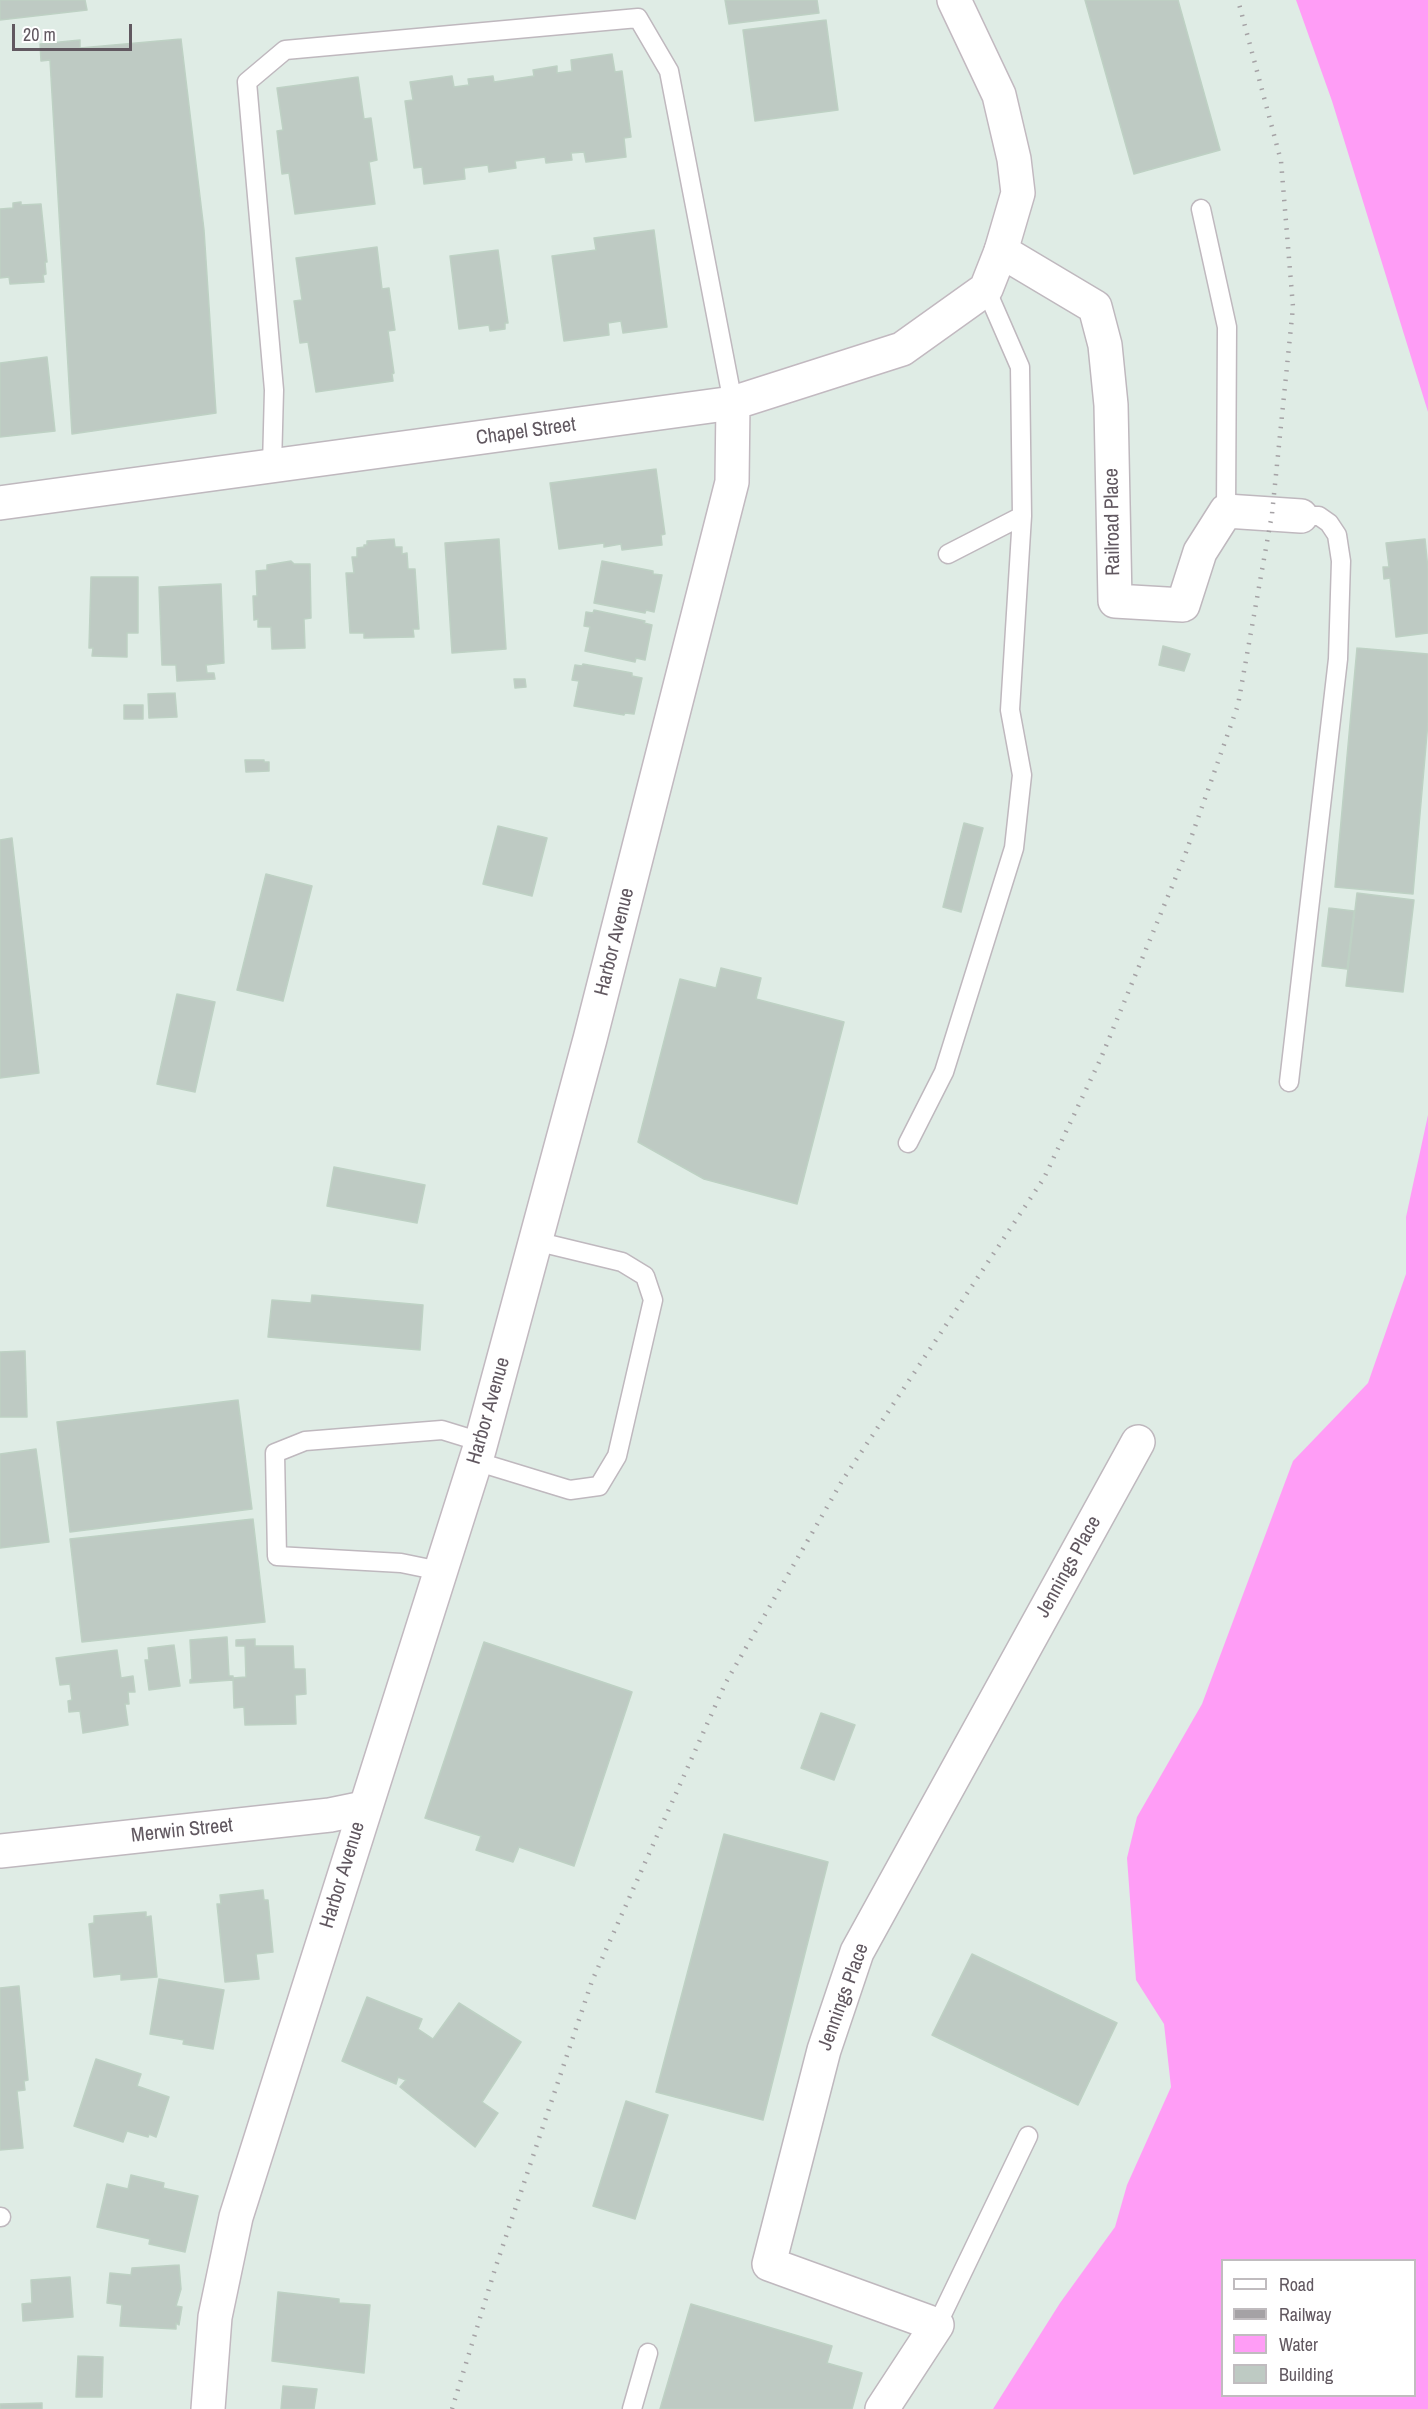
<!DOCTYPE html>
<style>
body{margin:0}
#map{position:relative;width:1428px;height:2409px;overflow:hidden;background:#dfece5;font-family:"Archivo Narrow",sans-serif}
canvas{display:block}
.legend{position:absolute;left:1221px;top:2259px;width:195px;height:138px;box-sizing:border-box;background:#fff;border:2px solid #c0bcbf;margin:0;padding:8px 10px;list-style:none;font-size:18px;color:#615860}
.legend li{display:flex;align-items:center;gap:12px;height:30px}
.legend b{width:30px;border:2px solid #c0bcbf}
.scale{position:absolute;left:12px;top:24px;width:120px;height:27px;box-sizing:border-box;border:3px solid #615860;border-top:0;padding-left:8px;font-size:18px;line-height:21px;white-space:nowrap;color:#615860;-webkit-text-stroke:4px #fff;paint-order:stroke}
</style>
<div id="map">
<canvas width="1428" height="2409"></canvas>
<ul class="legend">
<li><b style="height:8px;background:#fff"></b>Road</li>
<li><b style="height:8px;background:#a5a2a5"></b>Railway</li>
<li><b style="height:16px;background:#ff9df6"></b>Water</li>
<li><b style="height:16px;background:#becac3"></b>Building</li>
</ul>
<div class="scale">20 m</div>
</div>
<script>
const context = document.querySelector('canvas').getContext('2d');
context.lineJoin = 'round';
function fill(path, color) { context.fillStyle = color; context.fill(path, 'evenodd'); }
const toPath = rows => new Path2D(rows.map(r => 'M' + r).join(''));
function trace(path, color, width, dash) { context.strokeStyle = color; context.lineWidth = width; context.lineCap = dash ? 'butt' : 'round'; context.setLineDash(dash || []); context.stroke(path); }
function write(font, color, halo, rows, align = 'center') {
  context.font = font + ' "Archivo Narrow",sans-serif'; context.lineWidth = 4.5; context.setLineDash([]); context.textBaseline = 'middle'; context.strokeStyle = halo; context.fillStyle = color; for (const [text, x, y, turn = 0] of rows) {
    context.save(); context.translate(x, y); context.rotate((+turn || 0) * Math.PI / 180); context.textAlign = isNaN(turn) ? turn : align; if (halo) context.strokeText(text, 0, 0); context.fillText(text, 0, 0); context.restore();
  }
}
fill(toPath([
 [1296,0,1428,0,1428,412,1332,101],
 [1428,1115,1428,2409,993,2409,1060,2303,1115,2227,1127,2185,1171,2087,1164,2024,1136,1980,1127,1858,1137,1817,1202,1704,1293,1461,1368,1383,1406,1274,1406,1217],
 [1414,2260,1414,2396,1222,2396,1222,2260]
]), '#ff9df6');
const building = toPath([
 [0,0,85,0,87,10,0,20,0,0],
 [725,0,817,0,819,13,729,24,725,0],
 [1085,0,1178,0,1220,150,1134,174,1085,0],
 [826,20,838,110,755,121,743,30,826,20],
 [181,39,204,230,216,413,72,434,50,60,41,61,40,44,80,40,80,48,181,39],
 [612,54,615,72,622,71,631,137,624,138,626,157,586,162,584,152,571,153,572,160,546,163,545,157,515,161,516,168,489,172,488,165,464,168,465,179,424,184,422,167,414,168,405,101,413,100,410,82,452,76,454,87,469,85,468,79,493,76,494,82,534,76,533,70,557,66,557,73,572,71,571,60,612,54],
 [358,77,364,119,371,118,377,160,369,162,375,204,295,214,289,173,282,174,277,131,283,130,277,88,358,77],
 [21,202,21,205,41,204,47,262,45,262,46,274,43,275,44,282,10,284,9,277,0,278,0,209,13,208,13,203,21,202],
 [654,230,667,327,623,333,621,321,608,323,609,335,564,341,552,256,596,250,594,238,654,230],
 [377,247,382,289,389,288,395,330,388,331,394,373,392,374,393,381,316,392,308,342,300,343,294,301,302,300,296,258,377,247],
 [498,250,508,323,505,323,505,329,490,331,489,325,459,329,450,256,498,250],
 [47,357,55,431,0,437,0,363,47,357],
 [656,469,665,534,661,535,662,545,622,550,621,544,604,547,604,543,559,549,550,483,656,469],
 [394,539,395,547,402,547,402,554,407,553,408,569,415,569,419,629,413,629,414,637,364,638,364,633,350,633,346,573,354,573,352,557,357,557,357,548,364,547,364,545,367,545,367,541,394,539],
 [499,539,506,649,452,653,445,543,499,539],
 [1425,539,1428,569,1428,633,1396,637,1390,578,1384,579,1383,567,1389,567,1386,543,1425,539],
 [291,561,294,564,310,564,311,618,304,619,305,648,272,649,271,627,258,627,258,619,254,620,253,596,257,596,256,571,267,570,267,565,291,561],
 [602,561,653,571,653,574,662,575,654,612,646,610,645,613,594,603,602,561],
 [91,577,138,577,138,633,127,633,127,657,92,656,93,648,89,648,91,577],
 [221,584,224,663,206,665,207,673,214,673,215,679,177,681,176,665,162,665,159,587,221,584],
 [594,610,645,621,644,623,652,625,645,660,636,658,635,662,585,651,590,627,584,626,586,612,593,613,594,610],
 [1163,646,1190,654,1184,671,1159,665,1163,646],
 [1357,648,1428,654,1428,722,1413,894,1335,887,1357,648],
 [583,664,632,673,632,676,642,678,634,714,625,713,624,715,574,706,579,681,572,680,575,665,582,666,583,664],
 [514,679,525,679,526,687,515,688,514,679],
 [175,693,177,717,149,718,148,694,175,693],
 [124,705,143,705,143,719,124,719,124,705],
 [245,760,264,760,264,762,269,762,269,771,246,772,245,760],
 [964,823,983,828,961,912,943,907,964,823],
 [498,826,547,838,532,896,483,884,498,826],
 [12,838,39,1073,0,1078,0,840,12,838],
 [266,874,312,886,283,1001,237,990,266,874],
 [1357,893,1414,900,1403,992,1346,986,1357,893],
 [1329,908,1354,911,1347,969,1322,966,1329,908],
 [721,968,761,978,756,999,844,1022,797,1204,704,1179,638,1142,680,979,716,988,721,968],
 [177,994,215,1002,195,1092,157,1084,177,994],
 [334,1167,425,1185,417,1223,327,1206,334,1167],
 [312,1295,423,1305,420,1350,268,1337,272,1300,311,1303,312,1295],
 [25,1351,27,1417,0,1417,0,1352,25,1351],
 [238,1400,252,1509,70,1532,57,1422,238,1400],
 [36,1449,49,1542,0,1548,0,1454,36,1449],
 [253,1519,265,1622,82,1642,70,1539,253,1519],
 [227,1637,229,1676,233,1676,233,1680,190,1683,190,1680,192,1679,190,1640,227,1637],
 [255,1639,255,1646,293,1646,294,1669,305,1669,306,1694,295,1695,296,1724,245,1725,244,1707,234,1708,233,1678,246,1677,245,1646,236,1646,236,1640,255,1639],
 [484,1642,632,1692,574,1866,519,1847,513,1862,476,1850,481,1836,425,1818,484,1642],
 [174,1645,180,1686,149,1690,145,1660,149,1660,148,1648,174,1645],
 [117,1650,121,1678,133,1676,135,1692,128,1692,129,1704,125,1704,128,1725,83,1733,80,1711,69,1712,68,1701,72,1700,70,1684,60,1685,56,1658,117,1650],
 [821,1713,855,1725,834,1780,801,1768,821,1713],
 [724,1834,828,1862,763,2120,656,2092,724,1834],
 [263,1890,264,1900,268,1900,273,1952,256,1954,259,1979,225,1982,217,1904,221,1904,220,1895,263,1890],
 [146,1912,146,1917,151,1916,157,1977,121,1980,121,1974,94,1977,89,1924,94,1923,94,1916,146,1912],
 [972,1954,1117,2023,1078,2105,932,2035,972,1954],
 [159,1979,224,1990,213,2049,183,2044,184,2040,150,2034,159,1979],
 [19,1986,28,2080,24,2081,25,2090,17,2091,23,2148,0,2150,0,1988,19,1986],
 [367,1997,422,2019,418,2029,433,2039,459,2003,521,2042,482,2102,498,2113,475,2147,400,2087,406,2080,398,2077,396,2084,342,2061,367,1997],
 [96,2059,141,2074,137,2086,169,2097,156,2137,149,2134,148,2137,127,2131,123,2142,74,2126,96,2059],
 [626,2101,668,2115,635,2219,593,2206,626,2101],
 [131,2175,164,2183,163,2188,198,2196,185,2252,149,2244,150,2239,97,2227,107,2184,128,2189,131,2175],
 [179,2265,181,2289,176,2306,182,2307,179,2325,176,2323,176,2329,120,2326,122,2305,107,2303,110,2273,131,2275,132,2268,179,2265],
 [70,2277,73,2317,23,2321,22,2304,32,2303,31,2280,70,2277],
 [278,2292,339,2299,339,2303,370,2305,364,2373,272,2361,278,2292],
 [691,2304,832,2346,827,2363,862,2373,852,2409,660,2409,691,2304],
 [78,2356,103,2357,102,2397,76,2397,78,2356],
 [283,2386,317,2389,314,2409,281,2409,283,2386],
 [42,2403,42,2409,0,2409,0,2404,42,2403]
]);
fill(building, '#becac3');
trace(building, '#bed1c4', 1.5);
const lane = toPath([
 [1201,209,1227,327,1226,511],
 [272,466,274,390,247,82,285,50,638,18,669,71,733,403],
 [948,554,1022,516,1020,367,986,289],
 [1289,1082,1338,659,1341,561,1337,535,1329,523,1319,516,1301,516],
 [908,1143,944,1072,1014,848,1022,775,1010,710,1022,516],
 [475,1461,570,1490,599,1486,617,1456,653,1300,645,1276,622,1262,535,1241],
 [440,1571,401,1563,277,1556,275,1453,305,1441,442,1430,481,1442],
 [0,2217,1,2217],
 [937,2325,1028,2136],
 [632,2409,648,2353]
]);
const street = toPath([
 [1001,251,1095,307,1105,345,1111,405,1115,601,1183,605,1200,552,1226,511,1301,516],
 [0,503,733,403],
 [0,1851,330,1815,364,1808],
 [882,2409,937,2325,769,2264,824,2050,857,1952,1138,1442]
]);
const secondary = toPath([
 [208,2409,215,2317,236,2217,479,1450,590,1039,732,482,733,403,902,349,986,289,1001,251,1018,193,1014,159,999,95,954,0]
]);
trace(lane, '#bfb8be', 21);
trace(street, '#bfb8be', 36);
trace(secondary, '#c2b9c0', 36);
trace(lane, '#fff', 18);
trace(street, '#fff', 33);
trace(secondary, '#fff', 33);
trace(toPath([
 [452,2409,495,2269,592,1981,725,1684,842,1481,1044,1178,1101,1058,1185,855,1238,705,1272,514,1293,307,1281,161,1238,0]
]), '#a5a2a5', 4.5, [1.5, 8]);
write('20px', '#615860', '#fff', [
 ["Chapel Street",526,432,-8],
 ["Railroad Place",1113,522,-91],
 ["Harbor Avenue",615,942,-76],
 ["Harbor Avenue",489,1411,-74],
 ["Jennings Place",1069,1567,-61],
 ["Merwin Street",182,1831,-6],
 ["Harbor Avenue",343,1875,-73],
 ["Jennings Place",844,1997,-70]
]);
</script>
